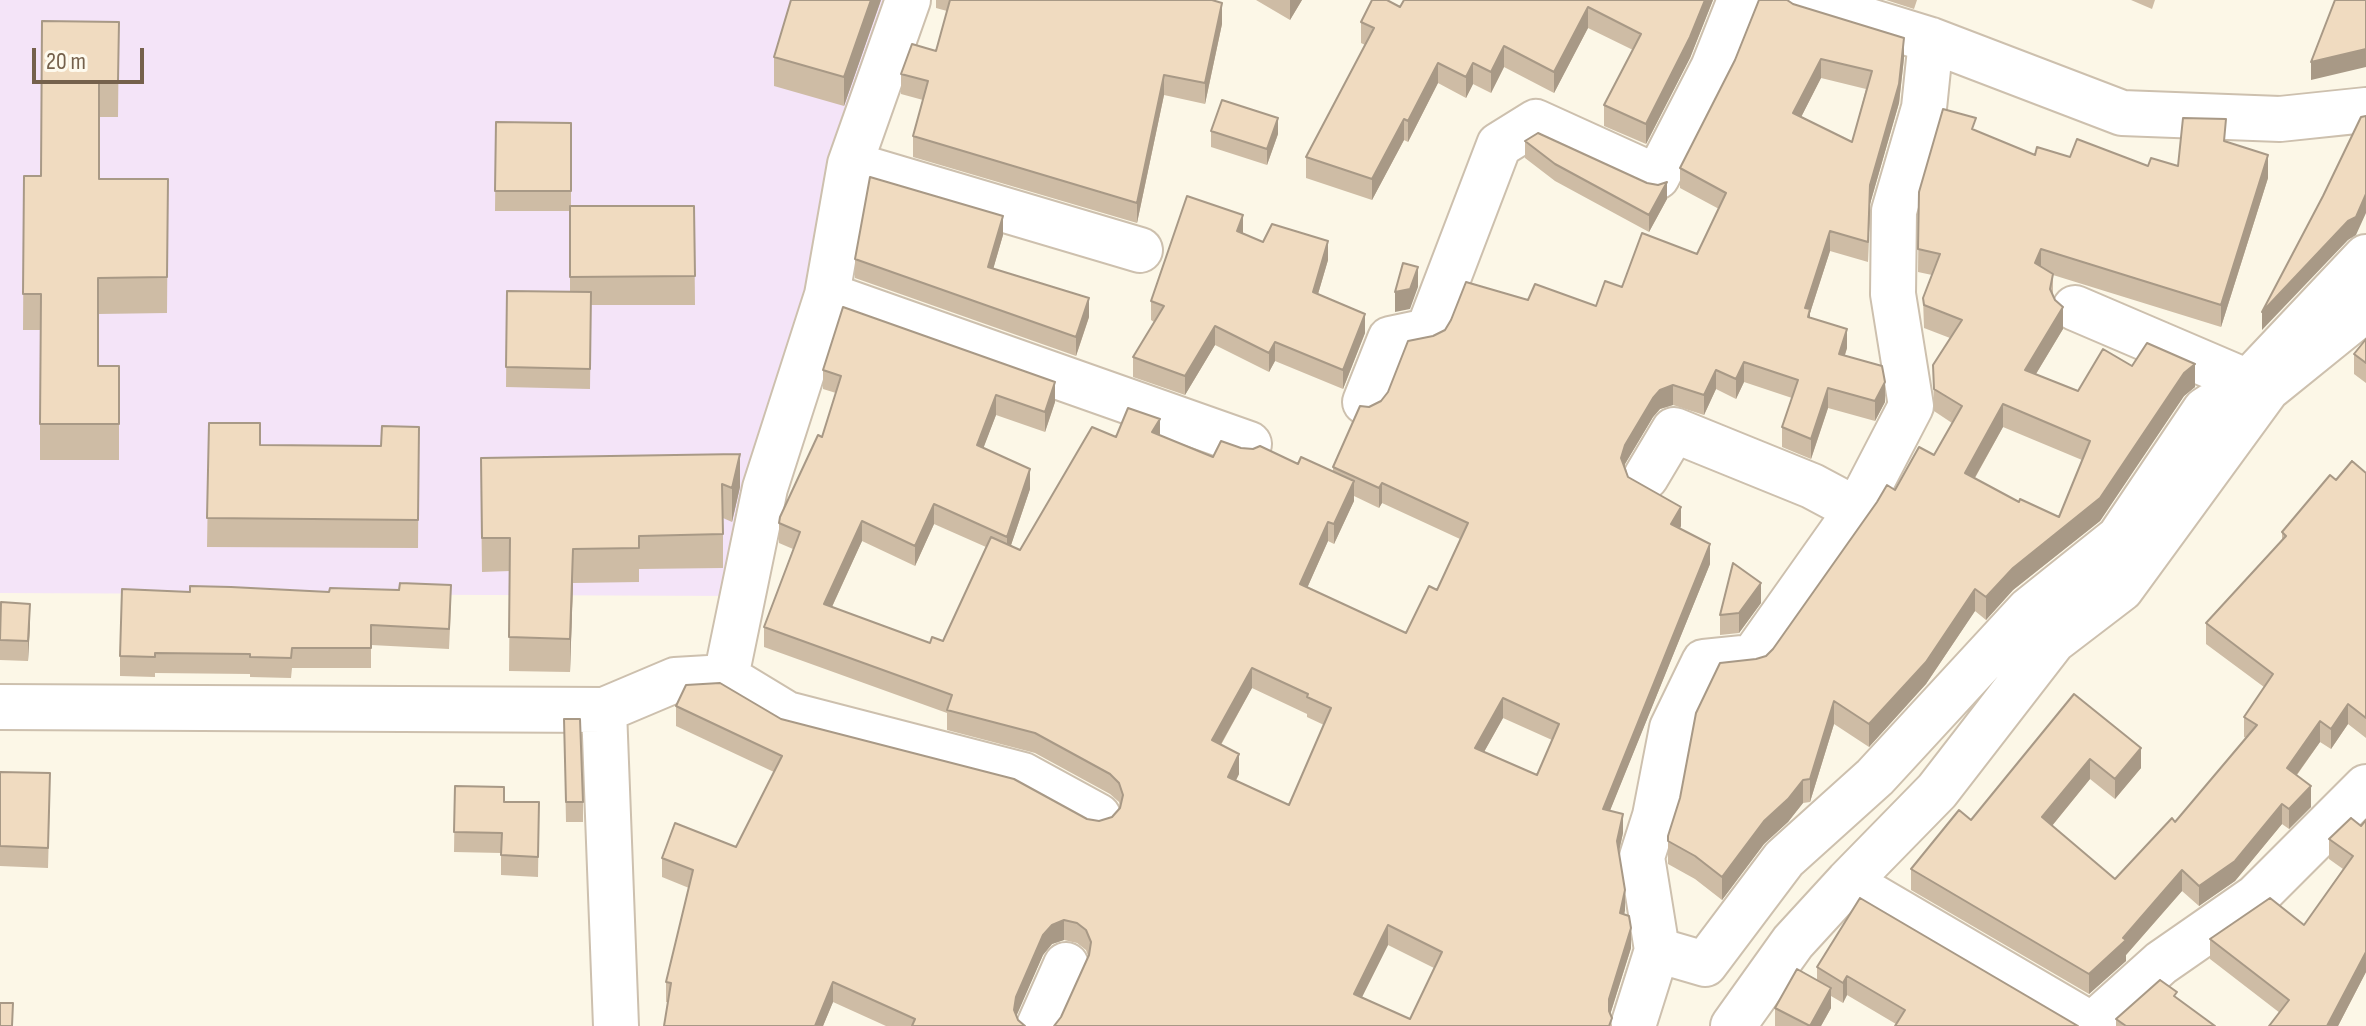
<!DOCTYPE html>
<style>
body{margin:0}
#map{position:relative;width:2366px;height:1026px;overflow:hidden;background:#fcf7e7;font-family:"Sofia Sans Condensed",sans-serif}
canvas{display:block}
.scale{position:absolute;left:32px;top:48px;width:112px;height:36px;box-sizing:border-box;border:4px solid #75614c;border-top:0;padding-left:10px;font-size:24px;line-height:28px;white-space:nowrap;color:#75614c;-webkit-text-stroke:6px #fefaee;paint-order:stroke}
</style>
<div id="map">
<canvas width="2366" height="1026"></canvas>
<div class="scale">20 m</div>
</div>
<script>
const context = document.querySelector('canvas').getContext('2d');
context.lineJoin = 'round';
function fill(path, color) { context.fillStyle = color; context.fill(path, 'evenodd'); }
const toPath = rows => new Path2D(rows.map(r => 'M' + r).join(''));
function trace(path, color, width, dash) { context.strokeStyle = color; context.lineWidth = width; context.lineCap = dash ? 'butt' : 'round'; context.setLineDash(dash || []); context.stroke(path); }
fill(toPath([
 [0,0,905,0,737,596,0,593]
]), '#f4e4f8');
const minor = toPath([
 [1801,0,1931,40,2122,113,2280,119,2366,110],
 [850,164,1140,250],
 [827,295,1249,444],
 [2075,308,2248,382],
 [1365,402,1390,339,1428,331,1499,145,1536,122,1657,177,1713,68,1740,0],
 [1646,477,1674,430,1812,486,1857,510],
 [726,677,765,488,827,295,850,164,908,0],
 [0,707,604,710,675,680,726,677,787,714,1023,775,1098,816],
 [604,710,616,1026],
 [1848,882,2092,1025,2161,963,2256,897,2366,787],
 [1657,950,1705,964,1784,859,1875,777,2029,610,2119,538,2205,410,2248,382,2366,257],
 [1039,1026,1066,965],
 [1633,1026,1657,950,1642,857,1655,816,1672,728,1704,662,1753,657,1857,510,1911,406,1893,294,1894,211,1924,108,1931,40],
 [1733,1026,1793,942,1848,882,1937,791,2053,641,2121,589,2267,389,2366,309]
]);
trace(minor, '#cdc0ae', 48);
trace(minor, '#fff', 44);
fill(toPath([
 [881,0,844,106,774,86,774,57],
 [936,0,1212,0,1222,24,1205,104,1164,95,1137,223,913,157,913,136,923,100,901,94,901,74,936,51,947,11,936,8],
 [1256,0,1302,0,1290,20],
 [1404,0,1713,0,1690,58,1646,144,1604,126,1604,105,1633,50,1588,28,1554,93,1504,67,1491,93,1473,84,1466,98,1438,83,1408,142,1404,140,1372,200,1306,178,1306,157,1365,45,1361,43,1361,22,1400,7],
 [1886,0,1917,0,1914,9],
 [2131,0,2155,0,2152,9],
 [1793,4,1904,58,1899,103,1870,204,1868,262,1830,251,1810,313,1810,318,1847,348,1845,355,1885,402,1875,421,1828,408,1811,459,1782,447,1782,427,1792,398,1744,382,1736,399,1716,389,1704,415,1673,405,1660,409,1653,417,1625,464,1628,477,1681,526,1680,529,1710,564,1610,810,1623,833,1619,852,1625,910,1624,915,1631,948,1610,1015,1612,1026,1061,1017,1088,956,1086,950,1077,943,1064,940,1052,944,1043,955,1016,1015,1018,1020,1025,1026,886,1026,833,1002,823,1026,664,1026,668,1002,666,1002,666,982,689,888,662,877,662,858,736,847,774,772,676,726,676,706,781,719,1087,819,1099,821,1112,817,1120,808,1119,802,1110,794,1035,753,947,730,947,713,764,647,764,627,793,549,779,543,779,523,822,437,836,393,823,389,823,370,1055,402,1045,432,996,415,983,448,1030,489,1011,545,1020,550,1116,437,1160,435,1213,457,1241,448,1333,472,1333,467,1369,407,1381,401,1433,336,1528,300,1596,306,1622,287,1697,254,1719,209,1680,188,1680,168],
 [1821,78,1866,89,1852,142,1801,117],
 [1354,496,1379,508,1382,503,1460,539,1437,590,1406,633,1307,588,1328,541,1334,544,1354,501],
 [934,524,986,547,943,641,930,643,832,607,862,541,915,566],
 [1252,688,1307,714,1307,717,1324,725,1289,805,1236,780,1239,774,1221,745],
 [1503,718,1552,740,1537,775,1484,752],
 [1388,945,1434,968,1410,1019,1362,997],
 [119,22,118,117,99,117,99,179,168,179,167,313,98,314,98,366,119,366,119,460,40,460,40,330,23,330,24,176,41,176],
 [496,122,571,123,571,206,694,206,695,305,591,305,590,389,506,387,507,291,570,292,570,211,495,211],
 [1211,131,1278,134,1267,165,1211,147],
 [1976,131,2035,155,2070,157,2148,166,2178,166,2226,142,2268,178,2221,327,2053,275,2053,296,2063,329,2036,374,2078,391,2132,366,2195,387,2184,396,2100,521,2013,590,1986,620,1975,611,1926,684,1869,747,1834,724,1810,802,1803,803,1788,822,1764,844,1722,900,1695,879,1668,864,1668,836,1756,659,1766,656,1773,649,1895,490,1934,455,1952,423,1934,411,1933,365,1950,338,1924,328,1923,298,1932,275,1918,272,1919,192],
 [2003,427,2082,460,2059,517,2019,502,1975,478],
 [1525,141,1667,199,1649,232,1555,181,1525,158],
 [1243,233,1263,242,1328,260,1318,294,1365,333,1343,389,1275,361,1269,372,1215,345,1185,395,1133,377,1133,357,1154,322,1151,320,1151,301],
 [1003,235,993,269,1089,317,1076,356,855,278,855,259],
 [2366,339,2366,383,2354,374,2354,354],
 [209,423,260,445,381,446,419,427,418,548,207,547],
 [740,454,740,487,732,522,723,518,723,568,639,569,639,582,573,583,570,672,509,671,510,571,482,572,481,492],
 [2366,473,2366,738,2348,724,2331,749,2320,742,2297,775,2311,807,2289,829,2282,824,2235,881,2199,906,2182,891,2126,955,2126,961,2089,994,1911,890,1911,869,1971,820,2074,694,2141,768,2115,799,2090,779,2052,826,2115,879,2175,822,2246,738,2244,737,2244,717,2264,687,2206,644,2206,623,2282,541,2282,532,2336,480],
 [190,592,451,605,449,649,371,645,371,668,292,668,291,678,250,677,250,674,155,673,155,677,120,676,120,656],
 [1761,603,1739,633,1720,635,1720,615],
 [0,612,30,624,28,661,0,660],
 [564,719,583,802,583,822,566,822],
 [0,772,50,793,48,868,0,866],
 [455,786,504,802,539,802,538,877,501,875,501,853,454,852],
 [2366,820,2366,972,2338,1026,2280,1013,2210,959,2210,939,2304,925,2343,869,2329,859,2329,839,2361,826],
 [1817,967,2078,1026,1896,1024,1847,995,1843,1003,1831,996,1831,1008,1821,1026,1775,1026,1775,1008,1817,980],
 [2177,998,2215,1026,2116,1026,2116,1019]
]), '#cebca5');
fill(toPath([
 [871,0,881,0,844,106,844,77],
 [1290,0,1302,0,1290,20],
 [1705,0,1713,0,1690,58,1646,144,1646,124],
 [1222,3,1222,24,1205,104,1205,83],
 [1588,7,1588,28,1554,93,1554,72],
 [1904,38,1904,58,1899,103,1870,204,1868,262,1870,185],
 [1504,46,1504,67,1491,93,1491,72],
 [2366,49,2366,67,2311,80,2311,62],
 [1821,59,1821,78,1793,133,1793,113],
 [1438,63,1438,83,1408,142,1408,121],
 [1473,63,1473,84,1466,98,1466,77],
 [1164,75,1164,95,1137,223,1137,203],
 [1278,118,1278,134,1267,165,1267,149],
 [1404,119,1404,140,1372,200,1372,179],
 [2268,155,2268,178,2221,327,2221,305],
 [1667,182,1667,199,1649,232,1649,215],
 [2366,194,2366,213,2356,235,2348,240,2262,330,2262,312],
 [1243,215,1243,234,1237,231],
 [1003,216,1003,235,988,287,988,267],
 [1830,231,1830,251,1810,313,1810,329,1805,308],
 [1328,241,1328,260,1313,311,1313,292],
 [2041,249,2041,271,2035,263],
 [1418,267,1418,287,1410,309,1395,312,1395,292],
 [1089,298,1089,317,1076,356,1076,337],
 [2063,307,2063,329,2025,392,2025,370],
 [1365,314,1365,333,1343,389,1343,370],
 [1215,326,1215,345,1185,395,1185,376],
 [1847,329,1847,348,1839,373,1839,354],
 [1275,342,1275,361,1269,372,1269,353],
 [1744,362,1744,382,1736,399,1736,379],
 [2195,364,2195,387,2184,396,2100,521,2013,590,1986,620,1986,597,2013,568,2184,373],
 [1716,370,1716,389,1704,415,1704,395],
 [1055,382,1055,402,1045,432,1045,412],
 [1885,382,1885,402,1875,421,1875,401],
 [1673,385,1673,405,1660,409,1653,417,1625,464,1621,477,1621,458,1625,445,1653,398,1660,390],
 [1828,388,1828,408,1811,459,1811,439],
 [996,395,996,415,977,465,977,445],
 [2003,404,2003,427,1965,495,1965,473],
 [1160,419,1160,439,1152,432],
 [740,454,740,487,732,522,732,488],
 [1030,469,1030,489,1007,557,1007,537],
 [1354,481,1354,501,1334,544,1334,524],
 [1382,483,1382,503,1379,508,1379,488],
 [934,504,934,524,915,566,915,546],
 [1681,507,1681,526,1671,544,1671,524],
 [862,521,862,541,824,624,824,604],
 [1328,522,1328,541,1300,604,1300,584],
 [1710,544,1710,564,1603,828,1603,809],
 [573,549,573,583,570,672,570,639],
 [1761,583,1761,603,1739,633,1739,613],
 [1975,589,1975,611,1926,684,1869,747,1869,724],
 [30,604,30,624,28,661,28,641],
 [1252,668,1252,688,1212,760,1212,740],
 [1503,698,1503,718,1475,768,1475,748],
 [1834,701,1834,724,1810,802,1810,779],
 [2348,704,2348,724,2331,749,2331,729],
 [2320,721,2320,742,2287,788,2287,768],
 [2141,748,2141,768,2115,799,2115,779],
 [1239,754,1239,774,1228,796,1228,777],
 [2090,759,2090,779,2042,838,2042,817],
 [1803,780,1803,803,1788,822,1764,844,1722,900,1722,877,1764,821],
 [2311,786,2311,807,2289,829,2289,809],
 [2282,804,2282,824,2235,881,2199,906,2199,886],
 [1623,814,1623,833,1617,860,1617,841],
 [2182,870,2182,891,2126,955,2126,961,2089,994,2089,974,2123,938],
 [1625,890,1625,910,1620,933,1620,913],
 [1064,920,1064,940,1052,944,1043,955,1016,1017,1014,1010,1016,997,1043,935,1052,925],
 [1388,925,1388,945,1354,1013,1354,994],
 [1631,928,1631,948,1609,1018,1609,1026,1609,999],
 [2366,952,2366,972,2338,1026,2327,1026],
 [1847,976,1847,995,1843,1003,1843,983],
 [833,982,833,1002,823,1026,815,1026],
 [1831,988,1831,1008,1821,1026,1810,1026]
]), '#a89986');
const building = toPath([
 [791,0,871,0,844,77,774,57,791,0],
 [950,0,1212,0,1222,3,1205,83,1164,75,1137,203,913,136,928,81,901,74,912,44,936,51,950,0],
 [1372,0,1387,0,1400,7,1404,0,1705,0,1690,37,1646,124,1604,105,1641,34,1588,7,1554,72,1504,46,1491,72,1473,63,1466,77,1438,63,1408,121,1404,119,1372,179,1306,157,1374,28,1361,22,1372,0],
 [1759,0,1787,0,1793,4,1904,38,1899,84,1870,185,1868,242,1830,231,1805,308,1810,309,1808,317,1847,329,1839,354,1882,366,1885,382,1875,401,1828,388,1811,439,1782,427,1798,380,1744,362,1736,379,1716,370,1704,395,1673,385,1660,390,1653,398,1625,445,1621,458,1628,477,1681,507,1671,524,1710,544,1603,809,1623,814,1617,841,1625,890,1620,913,1629,916,1631,928,1609,999,1609,1011,1612,1018,1609,1026,1054,1026,1061,1017,1089,955,1091,942,1086,930,1077,923,1064,920,1052,925,1043,935,1016,997,1014,1010,1018,1020,1025,1026,912,1026,915,1019,833,982,815,1026,664,1026,671,983,666,982,693,870,662,858,675,823,736,847,782,756,676,706,686,685,720,683,781,719,1014,779,1087,819,1099,821,1112,817,1120,808,1123,795,1119,783,1110,774,1035,733,947,710,952,695,764,627,800,532,779,523,780,517,818,435,822,437,841,376,823,370,843,307,1055,382,1045,412,996,395,977,445,1030,469,1007,537,934,504,915,546,862,521,824,604,930,643,932,637,943,641,991,537,1020,550,1092,427,1116,437,1128,408,1160,419,1152,432,1213,457,1221,441,1241,448,1253,449,1260,446,1298,464,1301,457,1354,481,1334,524,1328,522,1300,584,1406,633,1429,586,1437,590,1468,523,1382,483,1379,488,1333,467,1360,406,1369,407,1381,401,1388,392,1408,341,1433,336,1445,330,1451,320,1466,282,1528,300,1535,284,1596,306,1605,281,1622,287,1642,233,1697,254,1726,193,1680,168,1735,60,1759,0],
 [1821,59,1872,71,1852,142,1793,113,1821,59],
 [1252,668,1308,694,1307,697,1331,708,1289,805,1228,777,1239,754,1212,740,1252,668],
 [1503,698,1559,724,1537,775,1475,748,1503,698],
 [1388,925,1442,952,1410,1019,1354,994,1388,925],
 [2335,0,2366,0,2366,49,2311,62,2335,0],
 [42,21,119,22,118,81,99,81,99,179,168,179,167,277,98,278,98,366,119,366,119,424,40,424,41,294,23,294,24,176,41,176,42,21],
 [1222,100,1278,118,1267,149,1211,131,1222,100],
 [1943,109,1976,118,1972,129,2035,155,2037,147,2070,157,2077,139,2148,166,2151,158,2178,166,2183,118,2226,119,2224,141,2268,155,2221,305,2041,249,2035,263,2053,274,2050,289,2055,300,2063,307,2025,370,2078,391,2103,349,2132,366,2147,343,2195,364,2184,373,2100,498,2013,568,1986,597,1975,589,1926,662,1869,724,1834,701,1810,779,1803,780,1788,799,1764,821,1722,877,1695,856,1668,841,1668,836,1680,798,1696,713,1720,663,1756,659,1766,656,1773,649,1877,502,1887,485,1895,490,1919,447,1934,455,1962,406,1934,389,1933,365,1962,320,1924,305,1923,298,1940,254,1918,249,1919,192,1943,109],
 [2003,404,2090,441,2059,517,2020,499,2019,502,1965,473,2003,404],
 [2366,116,2366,194,2356,217,2348,221,2262,312,2323,196,2361,117,2366,116],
 [496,122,571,123,571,191,495,191,496,122],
 [1538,133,1647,183,1658,185,1667,182,1649,215,1555,164,1525,141,1538,133],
 [870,177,1003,216,988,267,1089,298,1076,337,855,259,870,177],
 [1187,196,1243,215,1237,231,1263,242,1272,224,1328,241,1313,292,1365,314,1343,370,1275,342,1269,353,1215,326,1185,376,1133,357,1164,306,1151,301,1187,196],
 [570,206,694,206,695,276,570,277,570,206],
 [1403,263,1418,267,1410,289,1395,292,1403,263],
 [507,291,591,292,590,369,506,367,507,291],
 [2366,339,2366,363,2354,354,2366,339],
 [209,423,260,423,260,445,381,446,382,426,419,427,418,520,207,518,209,423],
 [740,454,732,488,722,484,723,534,639,536,639,548,573,549,570,639,509,637,510,538,482,538,481,458,740,454],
 [2352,461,2366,473,2366,718,2348,704,2331,729,2320,721,2287,768,2311,786,2289,809,2282,804,2235,861,2199,886,2182,870,2123,938,2126,940,2089,974,1911,869,1959,810,1971,820,2074,694,2141,748,2115,779,2090,759,2042,817,2115,879,2172,818,2175,822,2257,725,2244,717,2273,674,2206,623,2286,536,2282,532,2330,475,2336,480,2352,461],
 [1733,563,1761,583,1739,613,1720,615,1733,563],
 [400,583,451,585,449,629,371,625,371,648,292,648,291,658,250,657,250,654,155,653,155,657,120,656,122,589,190,592,190,586,231,587,329,592,330,588,399,590,400,583],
 [1,602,30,604,28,641,0,640,1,602],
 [564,719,580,719,583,802,566,802,564,719],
 [0,772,50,773,48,848,0,846,0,772],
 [455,786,504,787,504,802,539,802,538,857,501,855,502,833,454,832,455,786],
 [2351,818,2361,826,2366,820,2366,952,2327,1026,2269,1026,2289,1000,2210,939,2270,898,2304,925,2353,856,2329,839,2351,818],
 [1860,898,2078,1026,1895,1026,1905,1010,1847,976,1843,983,1817,967,1860,898],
 [1797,969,1831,988,1810,1026,1775,1008,1797,969],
 [2160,980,2177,992,2174,996,2215,1026,2126,1026,2116,1019,2160,980],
 [0,1003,13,1003,12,1026,0,1026,0,1003]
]);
fill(building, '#f0dbc0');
trace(building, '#a89986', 2);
</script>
